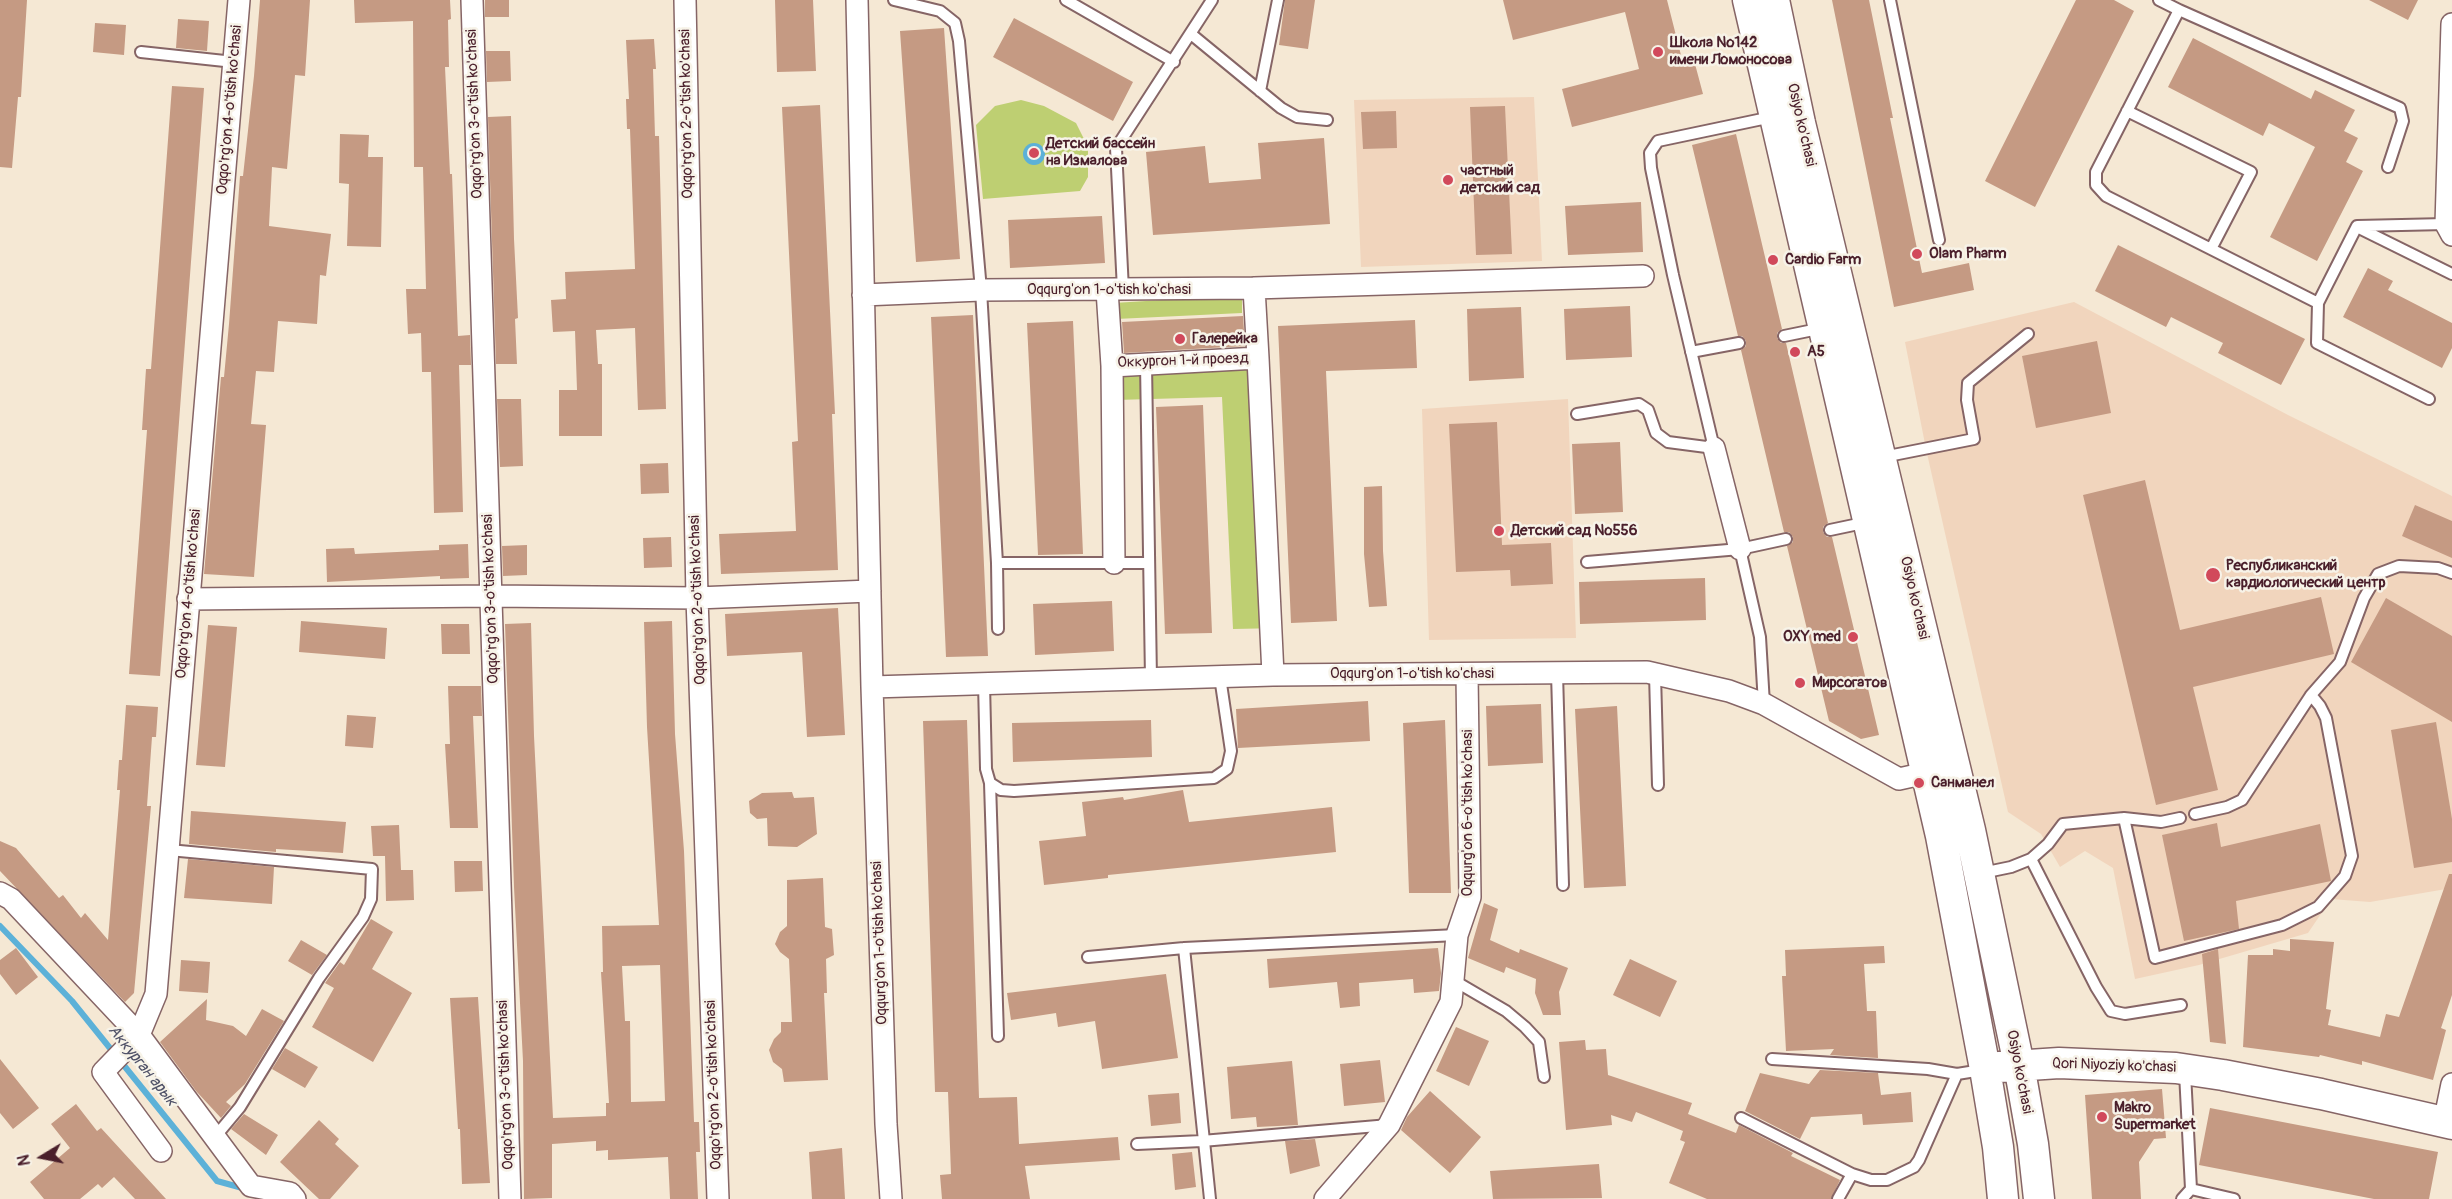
<!DOCTYPE html>
<meta charset="utf-8">
<style>
body{margin:0}
#map{position:relative;width:2452px;height:1199px;overflow:hidden;background:#f5e8d4;font-family:Pangolin,sans-serif}
canvas{display:block}
.north{position:absolute;left:12px;top:1127px;width:60px;height:60px;-webkit-text-stroke:4px #f7f3e8;paint-order:stroke;rotate:260deg;font-size:16px;font-weight:700;line-height:24px;text-align:center;color:#4a1f2b}
.north::after{content:'';display:block;margin:auto;width:21px;height:27px;background:#4a1f2b;clip-path:polygon(50% 0,100% 100%,50% 72%,0 100%)}
</style>
<div id="map">
<canvas width="2452" height="1199"></canvas>
<div class="north">N</div>
</div>
<script>
const context = document.querySelector('canvas').getContext('2d');
context.lineJoin = 'round';
function fill(path, color) { context.fillStyle = color; context.fill(path, 'evenodd'); }
const toPath = rows => new Path2D(rows.map(r => 'M' + r).join(''));
function trace(path, color, width, dash) { context.strokeStyle = color; context.lineWidth = width; context.lineCap = dash ? 'butt' : 'round'; context.setLineDash(dash || []); context.stroke(path); }
function write(font, color, halo, rows, align = 'center') {
  context.font = font + ' Pangolin,sans-serif'; context.lineWidth = 5; context.setLineDash([]); context.textBaseline = 'middle'; context.strokeStyle = halo; context.fillStyle = color; for (const [text, x, y, turn = 0] of rows) {
    context.save(); context.translate(x, y); context.rotate((+turn || 0) * Math.PI / 180); context.textAlign = isNaN(turn) ? turn : align; if (halo) context.strokeText(text, 0, 0); context.fillText(text, 0, 0); context.restore();
  }
}
fill(toPath([
 [1534,97,1542,261,1361,267,1354,100],
 [2074,302,2288,415,2452,496,2452,888,2370,902,2331,899,2308,933,2199,965,2135,979,2113,868,2085,851,2060,867,2041,834,2008,812,1926,449,1905,342],
 [1568,399,1576,638,1429,640,1422,409]
]), '#f1d5bd');
fill(toPath([
 [1021,100,1044,106,1076,123,1088,147,1088,177,1080,191,983,199,976,125,995,106],
 [1242,295,1242,313,1116,319,1114,303],
 [1268,363,1282,628,1233,629,1222,397,1116,400,1114,370]
]), '#becf72');
fill(toPath([
 '1023 154a11 11 0 1 1 22 0a11 11 0 1 1-22 0Z'
]), '#5cb1d8');
trace(toPath([
 [0,926,72,1001,217,1181,246,1189]
]), '#5cb1d8', 6);
fill(toPath([
 [0,0,27,0,21,97,18,97,12,168,0,167],
 [260,0,310,0,305,76,295,75,287,169,272,167,269,226,331,234,326,276,320,275,317,324,278,321,274,372,256,371,251,424,266,425,254,577,204,574,221,377,224,377,229,324,240,176,243,176,254,76],
 [354,0,450,0,451,19,448,20,449,67,445,67,450,174,452,174,458,336,470,335,471,365,459,365,463,512,434,513,431,372,422,372,421,333,408,334,406,289,426,289,423,167,414,167,413,21,355,23],
 [485,0,509,0,509,17,485,17],
 [775,0,813,0,816,71,777,72],
 [1285,0,1315,0,1308,49,1279,45],
 [1503,0,1667,0,1684,67,1695,64,1703,94,1572,127,1562,89,1639,69,1625,12,1513,40],
 [1832,0,1869,0,1893,118,1890,118,1922,273,1969,263,1974,290,1894,307],
 [2076,0,2114,0,2134,11,2035,207,1985,181],
 [2369,0,2418,0,2408,20],
 [1014,18,1133,82,1113,121,993,57],
 [178,19,209,21,207,51,176,48],
 [95,23,126,25,124,55,93,52],
 [944,28,960,259,916,262,900,31],
 [2193,38,2311,99,2315,90,2355,110,2344,131,2358,138,2346,162,2363,171,2317,261,2270,237,2315,147,2269,123,2263,136,2168,87],
 [654,39,656,69,653,69,655,136,659,136,666,409,638,410,635,328,596,330,598,364,602,364,602,436,559,436,559,390,577,390,575,331,553,332,551,300,566,299,565,272,635,269,630,129,627,129,626,99,629,99,626,40],
 [486,51,510,51,511,81,487,82],
 [172,86,204,88,160,676,129,674,147,430,142,430,146,369,151,369],
 [820,105,835,414,832,414,838,570,721,574,719,534,796,531,792,442,798,441,782,107],
 [1505,106,1512,254,1476,255,1470,107],
 [1396,111,1397,148,1363,149,1361,112],
 [511,116,514,239,518,318,515,319,517,364,496,364,488,117],
 [340,134,369,135,368,157,383,157,381,247,347,246,349,184,339,183],
 [1736,134,1782,329,1777,333,1777,338,1781,343,1786,343,1828,523,1823,527,1823,532,1827,537,1832,537,1879,735,1861,739,1829,721,1787,546,1793,542,1793,537,1789,532,1784,532,1741,350,1746,346,1746,341,1742,336,1738,336,1692,145],
 [1324,138,1330,224,1153,235,1146,152,1205,146,1209,183,1261,179,1258,143],
 [1641,202,1643,252,1568,255,1565,206],
 [1102,216,1105,263,1010,268,1008,220],
 [2118,245,2305,339,2281,385,2218,353,2223,343,2171,317,2166,327,2095,291],
 [2368,268,2393,281,2388,290,2452,323,2452,348,2442,368,2343,317],
 [1630,306,1632,357,1566,360,1564,309],
 [1521,307,1524,378,1469,381,1467,309],
 [973,315,988,656,946,657,931,317],
 [1243,316,1245,346,1124,353,1122,322],
 [1415,320,1417,368,1326,371,1337,621,1291,623,1278,326],
 [1073,321,1083,554,1038,555,1027,323],
 [2097,341,2111,413,2036,428,2022,356],
 [497,399,521,399,523,466,500,467],
 [1203,405,1212,633,1165,634,1156,407],
 [1497,422,1502,545,1551,543,1553,584,1511,586,1510,570,1456,572,1449,424],
 [1620,442,1623,512,1575,514,1572,444],
 [668,463,669,493,641,494,640,464],
 [2145,480,2180,630,2321,597,2334,654,2193,687,2218,790,2156,805,2083,495],
 [1382,486,1383,551,1387,606,1369,607,1364,554,1364,487],
 [2415,505,2452,521,2452,558,2402,536],
 [671,537,672,567,644,568,643,538],
 [468,544,469,578,440,579,440,576,327,582,326,549,354,548,355,554,439,550,439,545],
 [527,545,527,575,503,576,502,546],
 [1705,578,1706,620,1580,624,1579,582],
 [2386,598,2452,636,2452,722,2351,662],
 [1112,601,1114,651,1035,655,1033,604],
 [838,608,845,735,807,737,802,652,727,656,725,614],
 [301,621,387,628,385,659,299,652],
 [672,621,675,734,684,851,694,1122,699,1122,700,1152,696,1152,698,1199,670,1199,668,1157,608,1160,608,1150,596,1151,596,1141,552,1144,552,1198,524,1199,523,1061,514,887,505,624,531,623,534,736,553,1118,606,1116,606,1103,609,1103,601,972,603,972,602,926,659,925,647,727,644,622],
 [660,965,665,1101,631,1102,630,1021,625,1021,622,966],
 [441,624,469,624,470,654,442,654],
 [208,625,237,627,225,767,196,765],
 [448,686,481,686,482,716,473,716,478,828,450,828,445,744,450,744],
 [1368,701,1370,741,1238,748,1236,709],
 [1541,704,1543,763,1488,766,1486,706],
 [126,705,158,707,156,737,152,737,147,806,151,806,134,993,125,1002,0,871,0,841,16,848,59,898,63,895,81,918,85,913,108,940,120,790,117,790,119,760,122,760],
 [1617,706,1626,886,1584,888,1575,709],
 [347,715,376,717,373,748,345,746],
 [967,720,979,1098,1017,1097,1019,1144,1118,1137,1120,1160,1025,1166,1030,1199,942,1199,940,1175,951,1174,948,1092,935,1092,923,721],
 [1151,720,1152,757,1013,762,1012,723],
 [1445,720,1451,893,1409,893,1403,723],
 [2436,722,2452,819,2452,862,2414,868,2391,730],
 [1183,790,1189,822,1332,807,1336,852,1108,875,1108,878,1044,885,1039,841,1086,836,1082,802,1123,797,1124,800],
 [792,792,794,798,814,797,817,834,797,847,768,846,767,818,757,819,750,813,749,801,762,793],
 [191,811,346,822,343,853,276,849,276,852,189,844],
 [2217,823,2221,847,2320,824,2331,881,2236,901,2239,929,2184,941,2162,835],
 [399,825,401,870,413,870,414,900,386,901,385,856,373,856,371,826],
 [188,859,274,867,272,904,184,898],
 [454,861,482,861,483,891,455,892],
 [2449,874,2452,874,2452,995,2441,1028,2446,1030,2433,1080,2362,1061,2362,1065,2320,1055,2319,1057,2243,1047,2248,955,2273,955,2273,949,2290,951,2290,939,2334,942,2326,1009,2331,1010,2328,1025,2380,1037,2386,1014,2399,1017],
 [823,878,825,927,832,929,834,955,826,959,827,993,824,993,828,1080,784,1082,782,1069,773,1062,769,1050,774,1039,781,1032,781,1022,792,1022,789,959,780,952,775,944,780,932,787,926,787,880],
 [1484,903,1498,909,1490,940,1519,953,1520,949,1568,968,1559,992,1561,1015,1543,1015,1535,993,1536,979,1506,967,1504,973,1468,958],
 [371,919,393,932,372,969,412,993,373,1062,312,1027,334,988,325,983,340,962,344,965],
 [301,940,327,955,312,975,288,961],
 [1884,946,1885,963,1864,964,1867,1011,1876,1011,1878,1058,1830,1055,1834,1049,1786,1051,1782,976,1786,976,1785,950],
 [16,948,38,977,16,995,0,974,0,960],
 [1438,948,1441,973,1439,991,1414,993,1413,979,1359,983,1360,1006,1340,1008,1337,982,1269,988,1267,959],
 [2218,949,2226,1044,2210,1042,2202,954],
 [1630,959,1677,981,1660,1017,1613,995],
 [181,960,210,962,208,993,179,991],
 [1166,974,1178,1058,1102,1069,1095,1021,1058,1027,1056,1013,1011,1020,1007,993],
 [478,997,490,1183,462,1184,460,1129,458,1129,450,998],
 [207,999,206,1020,233,1026,246,1036,262,1009,284,1021,245,1084,226,1102,231,1106,221,1118,196,1091,160,1042],
 [1456,1027,1489,1041,1469,1086,1436,1071],
 [1585,1040,1586,1050,1606,1049,1608,1075,1692,1103,1688,1114,1736,1133,1739,1125,1793,1153,1791,1156,1840,1180,1831,1199,1707,1199,1669,1183,1685,1142,1680,1140,1683,1131,1636,1112,1632,1122,1611,1115,1612,1125,1566,1130,1559,1042],
 [285,1048,318,1067,305,1088,272,1069],
 [0,1059,39,1108,13,1129,0,1113],
 [1380,1060,1385,1102,1344,1106,1340,1064],
 [1292,1061,1298,1125,1257,1127,1256,1117,1231,1119,1227,1067],
 [1820,1070,1878,1073,1881,1095,1911,1092,1913,1122,1863,1125,1862,1114,1811,1117,1800,1139,1745,1111,1760,1073,1809,1084],
 [2162,1089,2166,1138,2154,1139,2139,1162,2141,1199,2092,1199,2085,1095],
 [1430,1091,1481,1137,1450,1173,1401,1130,1407,1117],
 [1179,1093,1181,1123,1151,1126,1148,1095],
 [76,1104,97,1131,101,1128,166,1199,135,1199,114,1177,102,1188,98,1184,80,1199,44,1199,30,1182,70,1148,51,1124],
 [2210,1108,2438,1152,2429,1199,2374,1199,2199,1165],
 [244,1114,278,1135,266,1155,231,1129],
 [319,1120,339,1139,335,1144,359,1166,330,1199,319,1199,280,1162],
 [1315,1139,1320,1166,1290,1174,1285,1141],
 [842,1148,845,1199,812,1199,809,1152],
 [1192,1152,1196,1187,1175,1190,1172,1154],
 [1599,1164,1602,1198,1493,1199,1490,1171]
]), '#c59a83');
const lane = toPath([
 [894,0,940,11,955,23,959,41,981,290,997,563,1149,563],
 [1066,0,1174,62],
 [1890,0,1939,240],
 [2159,0,2179,10],
 [1191,34,1281,108,1297,117,1327,120],
 [141,52,234,62],
 [1260,91,1278,0],
 [2127,111,2251,172,2211,249],
 [2359,228,2452,274],
 [1123,290,1116,148,1212,0],
 [2318,303,2106,196,2096,185,2096,172,2179,10,2400,108,2403,121,2388,167],
 [1784,336,1823,328],
 [1691,352,1739,343],
 [1146,364,1151,679],
 [2429,399,2317,343,2318,303,2357,226,2446,224],
 [1577,414,1639,404,1648,410,1656,433,1668,442,1714,448,1673,275,1651,168,1650,153,1658,141,1772,117],
 [1883,457,1974,439,1967,400,1968,383,2028,334],
 [1830,530,1868,522],
 [1740,549,1760,637,1764,704],
 [1587,562,1740,549,1786,539],
 [997,563,998,629],
 [1557,673,1563,885],
 [1655,674,1658,785],
 [984,683,986,769,990,783,1001,790,1014,791,1214,778,1227,769,1231,751,1220,677],
 [990,783,998,1036],
 [2195,814,2227,807,2242,800,2311,695,2340,662,2364,598,2378,574,2399,566,2438,568,2452,573],
 [2124,818,2155,958,2282,925,2318,907,2345,876,2352,856,2326,718,2320,706,2311,695],
 [169,850,372,869,371,899,363,917,319,978,240,1107,215,1137],
 [2031,859,2096,987,2111,1011,2125,1014,2181,1005],
 [1982,873,2011,867,2031,859,2048,844,2063,824,2124,818,2161,822,2180,818],
 [1184,948,1210,1199],
 [1088,957,1184,948,1457,935],
 [1453,980,1506,1011,1525,1027,1539,1042,1544,1077],
 [1772,1059,1928,1069,1957,1074,1982,1070],
 [2185,1073,2191,1189],
 [1741,1118,1852,1174,1871,1180,1887,1180,1914,1167,1919,1160,1957,1074],
 [1137,1144,1202,1141,1389,1125],
 [1838,1199,1852,1174],
 [2182,1199,2191,1189,2234,1199]
]);
const street = toPath([
 [472,0,510,1199],
 [685,0,697,598,718,1199],
 [857,0,872,687,886,1124,891,1199],
 [2452,24,2446,224,2452,235],
 [1107,290,1112,366,1258,358,1254,288],
 [863,295,981,290,1254,288,1643,276],
 [1258,358,1273,675],
 [1112,366,1114,563],
 [1714,448,1740,549],
 [188,599,491,596,697,598,870,591],
 [872,687,1273,675,1647,672,1729,691,1764,704,1899,779,1926,773],
 [0,893,11,899,139,1035,251,1186,290,1193,295,1199],
 [2444,1123,2452,1084],
 [161,1151,103,1072,139,1035,156,994,239,0],
 [1325,1199,1389,1125,1451,1002,1457,935,1470,897,1467,674]
]);
const secondary = toPath([
 [1748,0,1941,836,1985,1069,1998,1147,2003,1199],
 [1774,0,1800,123,1970,830,2019,1065,2033,1144,2039,1199],
 [1999,1067,2059,1063,2176,1068,2223,1075,2321,1094,2452,1124]
]);
trace(lane, '#866566', 14);
trace(street, '#866566', 24);
trace(secondary, '#866566', 33);
trace(lane, '#fff', 10);
trace(street, '#fff', 21);
trace(secondary, '#fff', 30);
for (const [x, y, r, color] of [
 [1658,52,6,"#d1495b"],
 [1034,153,6,"#d1495b"],
 [1448,180,6,"#d1495b"],
 [1917,254,6,"#d1495b"],
 [1773,260,6,"#d1495b"],
 [1180,339,6,"#d1495b"],
 [1795,352,6,"#d1495b"],
 [1499,531,6,"#d1495b"],
 [2213,575,8,"#d1495b"],
 [1853,637,6,"#d1495b"],
 [1800,683,6,"#d1495b"],
 [1919,783,6,"#d1495b"],
 [2102,1117,6,"#d1495b"]
]) { const dot = new Path2D(); dot.arc(x, y, r, 0, 2 * Math.PI); context.fillStyle = color; context.fill(dot); trace(dot, '#f7f3e8', 2); }
write('bold 15px', '#4a1f2b', '#f7f3e8', [
 ["Школа №142",1670,43],
 ["имени Ломоносова",1670,60],
 ["Детский бассейн",1046,144],
 ["на Измалова",1046,161],
 ["частный",1460,171],
 ["детский сад",1460,188],
 ["Olam Pharm",1929,254],
 ["Cardio Farm",1785,260],
 ["Галерейка",1192,339],
 ["A5",1807,352],
 ["Детский сад №556",1511,531],
 ["Республиканский",2226,566],
 ["кардиологический центр",2226,583],
 ["OXY med",1841,637,"right"],
 ["Мирсогатов",1812,683],
 ["Санманел",1931,783],
 ["Makro",2114,1108],
 ["Supermarket",2114,1125]
], 'left');
write('15px', '#4a1f2b', '#f7f3e8', [
 ["Oqqo'rg'on 4-o'tish ko'chasi",230,110,-85],
 ["Oqqo'rg'on 3-o'tish ko'chasi",475,114,-92],
 ["Oqqo'rg'on 2-o'tish ko'chasi",687,114,-91],
 ["Osiyo ko'chasi",1801,125,77],
 ["Oqqurg'on 1-o'tish ko'chasi",1109,290],
 ["Оккургон 1-й проезд",1183,361,-2],
 ["Oqqo'rg'on 4-o'tish ko'chasi",189,594,-85],
 ["Osiyo ko'chasi",1914,598,77],
 ["Oqqo'rg'on 3-o'tish ko'chasi",491,599,-92],
 ["Oqqo'rg'on 2-o'tish ko'chasi",698,600,-92],
 ["Oqqurg'on 1-o'tish ko'chasi",1412,674],
 ["Oqqurg'on 6-o'tish ko'chasi",1468,813,-90],
 ["Oqqurg'on 1-o'tish ko'chasi",880,943,-92],
 ["Qori Niyoziy ko'chasi",2114,1066,2],
 ["Osiyo ko'chasi",2019,1072,79],
 ["Oqqo'rg'on 3-o'tish ko'chasi",506,1085,-92],
 ["Oqqo'rg'on 2-o'tish ko'chasi",714,1085,-92]
]);
write('italic 16px', '#505268', '#f7f3e8', [
 ["Аккурган арык",142,1066,51]
]);
</script>
